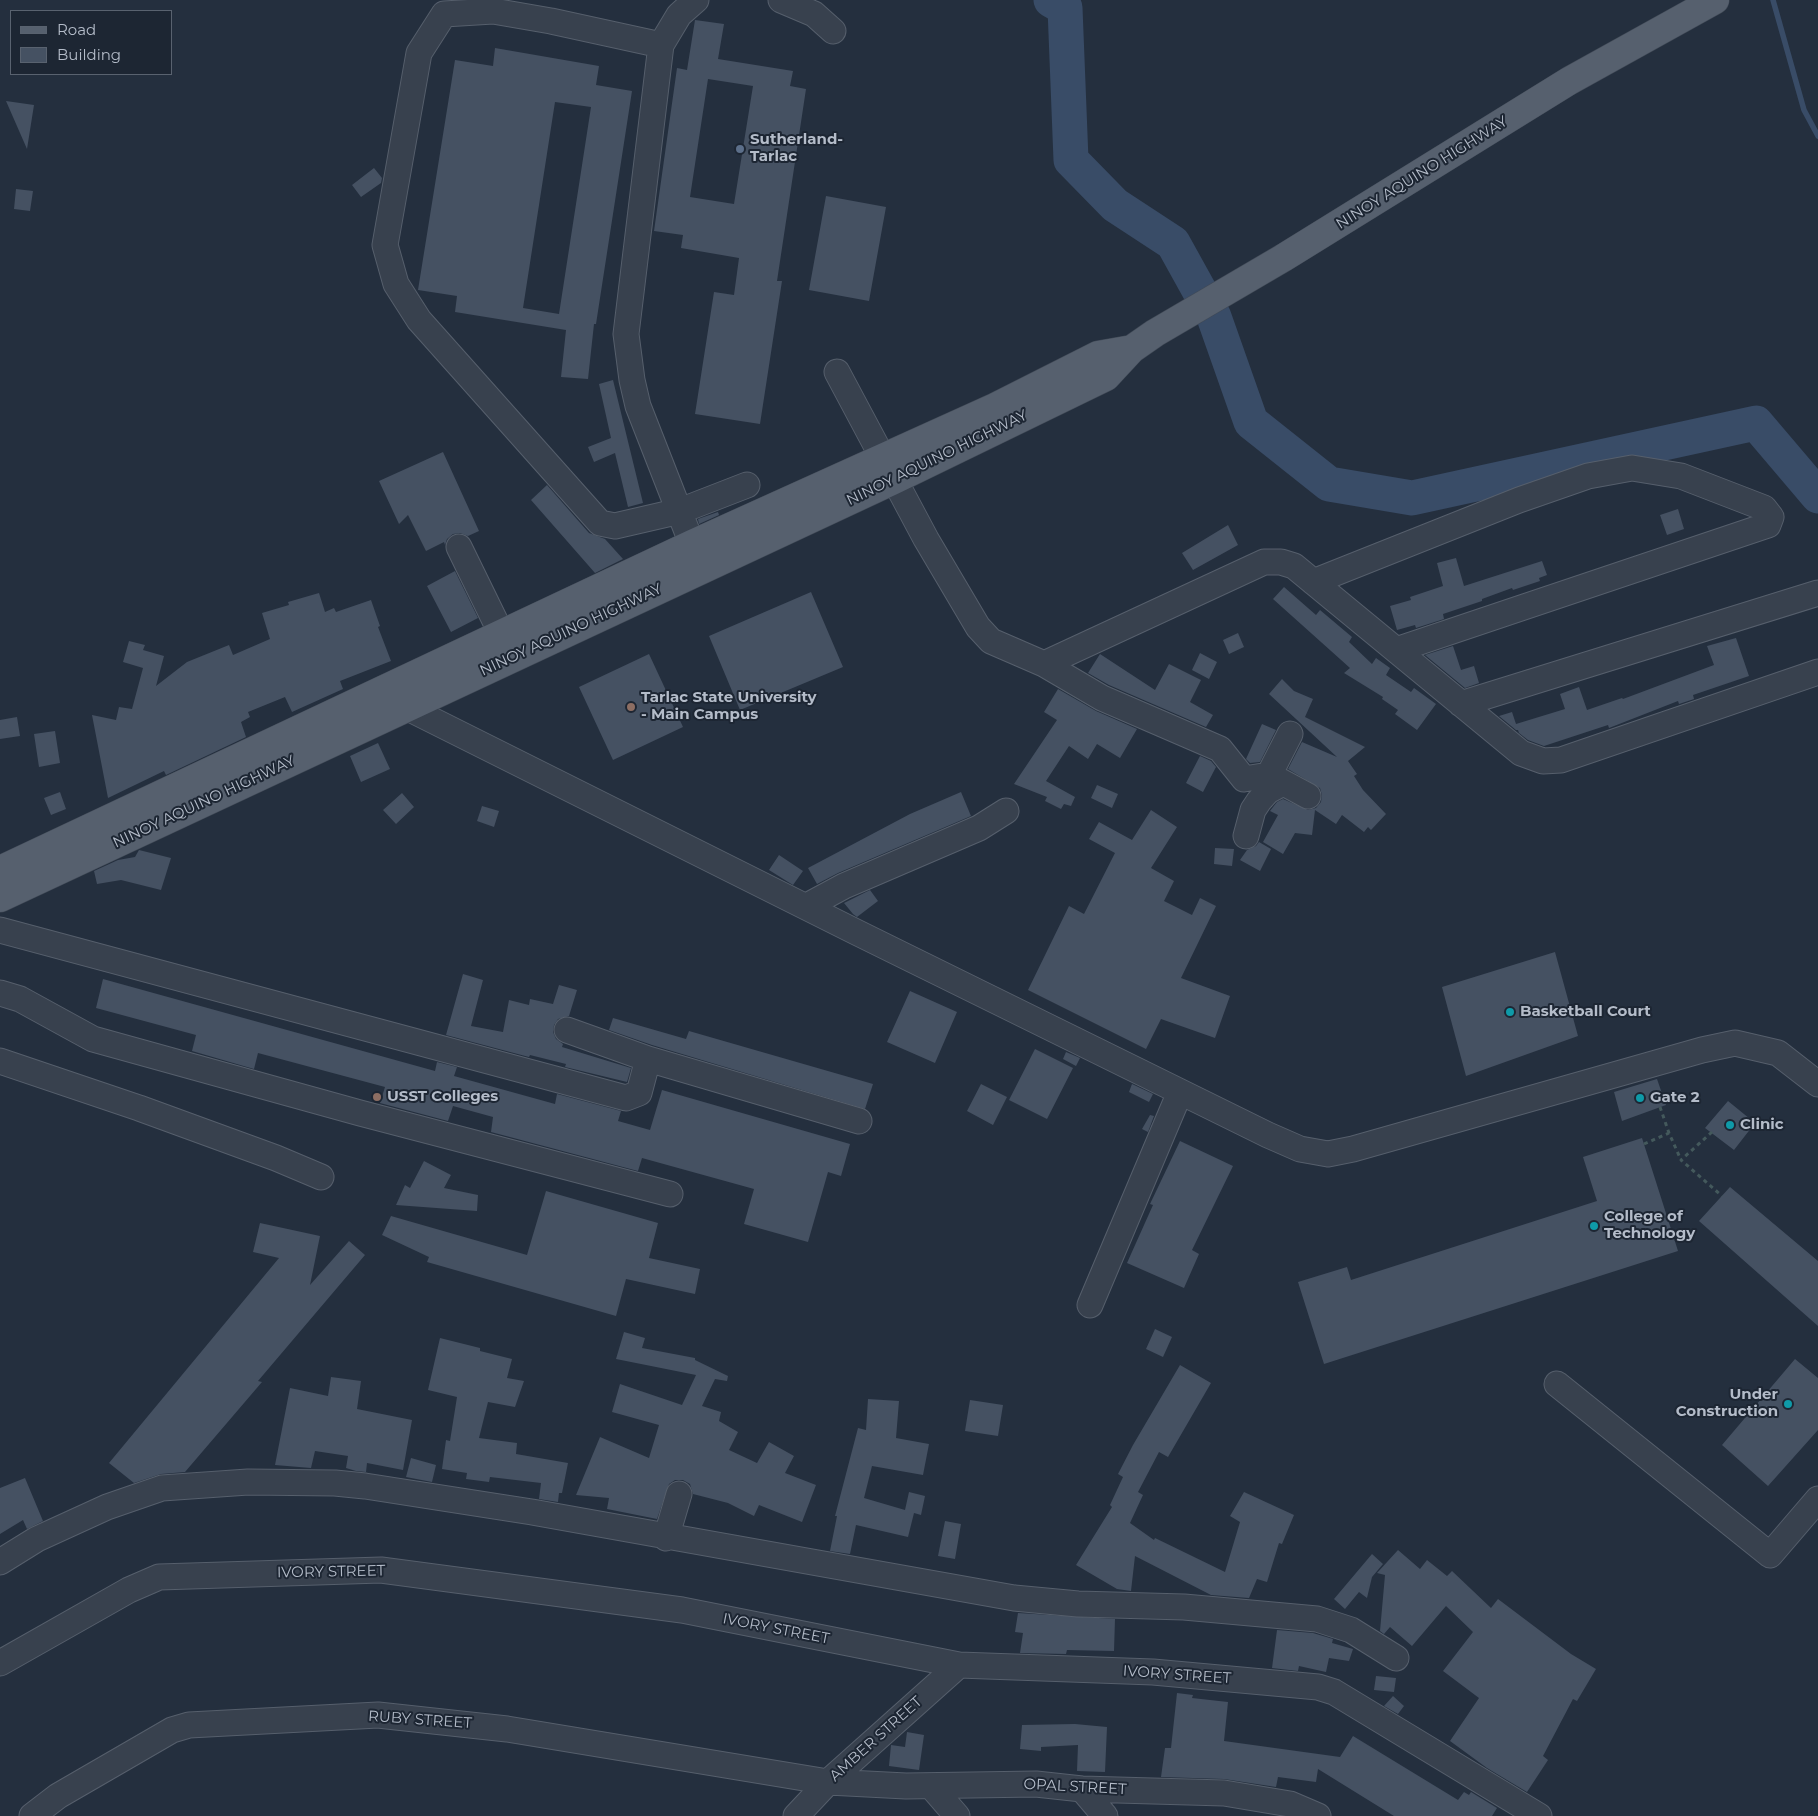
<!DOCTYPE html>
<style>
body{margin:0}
#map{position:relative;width:1818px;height:1816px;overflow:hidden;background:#242f3e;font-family:Montserrat,sans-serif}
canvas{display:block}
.legend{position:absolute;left:10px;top:10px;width:162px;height:65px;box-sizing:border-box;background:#1d2633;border:1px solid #59626f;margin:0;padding:6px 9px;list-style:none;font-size:15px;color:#b4bcc9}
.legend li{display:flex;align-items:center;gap:10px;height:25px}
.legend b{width:25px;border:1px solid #59626f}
</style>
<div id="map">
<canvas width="1818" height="1816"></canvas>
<ul class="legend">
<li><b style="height:6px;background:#56606e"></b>Road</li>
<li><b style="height:14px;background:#455162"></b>Building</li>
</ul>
</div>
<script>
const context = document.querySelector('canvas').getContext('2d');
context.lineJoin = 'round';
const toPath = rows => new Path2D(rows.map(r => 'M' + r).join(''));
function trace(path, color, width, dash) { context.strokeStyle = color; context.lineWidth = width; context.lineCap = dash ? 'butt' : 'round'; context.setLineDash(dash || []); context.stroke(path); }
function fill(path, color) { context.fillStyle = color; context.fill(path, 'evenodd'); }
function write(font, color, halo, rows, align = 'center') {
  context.font = font + ' Montserrat,sans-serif'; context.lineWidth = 4; context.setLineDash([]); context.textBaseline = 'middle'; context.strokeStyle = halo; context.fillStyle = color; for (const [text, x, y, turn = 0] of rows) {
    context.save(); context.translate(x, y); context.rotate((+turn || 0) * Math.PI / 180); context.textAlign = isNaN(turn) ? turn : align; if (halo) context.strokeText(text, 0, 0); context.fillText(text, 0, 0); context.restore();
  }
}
trace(toPath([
 [1773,0,1804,110,1818,136]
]), '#394c67', 5.5);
trace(toPath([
 [1051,0,1065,8,1071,160,1115,205,1173,243,1214,317,1251,422,1329,484,1412,498,1756,423,1818,496]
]), '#394c67', 35);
fill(toPath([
 [695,20,724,24,718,59,793,71,790,86,806,89,777,281,782,281,760,424,695,414,714,292,734,295,739,258,681,248,683,235,654,231,677,68,687,70],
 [708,79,753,86,734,204,690,197],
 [495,48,599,66,596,85,632,91,596,324,594,324,588,379,561,377,566,330,455,312,457,296,418,290,455,60,493,66],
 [555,102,591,107,559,314,523,308],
 [6,101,34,105,27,149],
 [374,168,382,178,381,183,361,197,352,185],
 [16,189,33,191,30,211,14,209],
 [826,196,886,207,869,301,809,290],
 [613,380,643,503,628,507,615,453,594,462,588,447,611,438,599,384],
 [443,452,479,531,468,536,460,533,453,534,447,539,445,545,444,542,426,551,408,515,399,524,379,481],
 [547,485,589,533,605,539,623,559,595,573,531,500],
 [1678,509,1684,529,1667,535,1660,515],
 [718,512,719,515,699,524,698,519],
 [1228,525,1238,545,1193,570,1182,553],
 [1456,558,1464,586,1542,561,1547,575,1539,578,1540,581,1513,590,1512,588,1482,599,1482,601,1443,614,1444,619,1416,628,1415,625,1397,630,1390,606,1411,600,1410,597,1443,586,1437,563],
 [455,571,478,618,451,632,427,586],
 [1284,587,1316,615,1320,610,1352,637,1349,642,1372,664,1376,658,1390,668,1386,675,1411,692,1414,688,1436,704,1417,730,1395,714,1398,710,1382,699,1383,697,1344,673,1350,668,1273,599],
 [811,592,843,667,740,710,709,636],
 [319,593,325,612,334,608,336,612,371,600,380,626,378,627,391,661,340,681,343,689,292,712,285,697,248,712,250,717,241,722,246,737,166,775,164,771,108,798,92,715,116,720,119,707,132,709,143,668,123,662,129,641,145,645,143,650,164,656,156,686,187,662,229,645,233,655,270,639,262,613,289,605,288,602],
 [1238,633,1244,647,1229,654,1223,640],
 [1736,638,1749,676,1693,695,1694,699,1679,704,1678,701,1609,728,1608,725,1544,746,1528,740,1519,733,1516,724,1565,709,1560,694,1579,687,1587,710,1622,698,1623,699,1714,665,1707,646],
 [1453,646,1461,670,1474,666,1479,683,1465,688,1425,655],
 [1200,653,1217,662,1209,679,1192,670],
 [649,654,683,727,613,760,579,687],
 [1100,654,1155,690,1169,664,1201,680,1190,702,1213,715,1206,727,1109,685,1088,673],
 [1282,679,1294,691,1313,699,1305,717,1365,747,1348,761,1357,774,1354,776,1363,790,1386,814,1371,830,1368,827,1364,832,1342,815,1336,824,1315,810,1312,835,1295,833,1283,854,1263,842,1278,815,1270,811,1277,802,1283,799,1308,810,1316,808,1321,802,1322,795,1320,788,1288,769,1302,742,1337,757,1269,694],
 [1058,689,1096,711,1137,729,1120,758,1097,744,1088,759,1069,746,1046,781,1075,797,1071,806,1064,804,1061,809,1045,801,1047,797,1014,784,1057,720,1044,712],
 [1512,712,1518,730,1516,730,1499,716],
 [17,717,20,736,0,739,0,720],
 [1262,724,1276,730,1260,762,1250,763,1246,759],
 [55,731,60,763,39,767,34,734],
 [378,743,390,769,361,782,350,756],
 [1200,756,1211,761,1216,767,1203,792,1186,783],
 [1097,785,1118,794,1112,808,1091,798],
 [60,792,66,809,51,815,44,798],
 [961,792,971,816,838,873,817,884,808,868,910,814],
 [402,793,414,807,396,824,383,810],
 [482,806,499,811,494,827,477,821],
 [1151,810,1177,827,1151,868,1174,881,1164,901,1192,915,1200,898,1216,906,1181,978,1230,996,1215,1038,1161,1019,1146,1049,1028,990,1069,906,1084,914,1115,853,1089,839,1099,822,1132,840],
 [1259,842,1271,849,1260,871,1240,860,1247,850,1256,846],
 [1215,848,1234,849,1232,866,1214,864],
 [139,850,171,858,161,890,121,880,97,884,94,871,118,860,135,857],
 [779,855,803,871,793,885,769,870],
 [870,890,878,901,857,917,853,914,844,903],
 [1555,952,1578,1036,1466,1076,1442,987],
 [463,974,483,980,471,1026,503,1032,509,1000,529,1005,530,999,553,1004,559,985,577,990,569,1016,558,1019,554,1025,553,1032,556,1039,563,1044,562,1047,631,1068,627,1082,565,1067,566,1064,530,1055,529,1057,446,1035],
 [103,979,435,1071,437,1062,457,1067,454,1076,555,1104,557,1094,621,1111,618,1121,650,1130,662,1090,850,1144,841,1176,828,1172,808,1242,744,1224,754,1189,642,1158,638,1171,491,1132,493,1117,453,1106,448,1121,380,1103,385,1087,258,1053,254,1069,192,1051,196,1035,96,1008],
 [910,991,957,1012,935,1063,887,1042],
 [613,1018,686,1039,689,1031,873,1084,865,1109,652,1045,609,1030],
 [1035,1049,1073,1068,1047,1119,1009,1100],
 [1066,1052,1080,1058,1076,1066,1063,1059],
 [1657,1079,1666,1105,1622,1121,1614,1092],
 [981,1084,1007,1097,993,1125,967,1111],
 [1132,1084,1153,1094,1149,1102,1129,1092],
 [1728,1101,1755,1123,1734,1150,1705,1128],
 [1150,1115,1154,1116,1148,1132,1142,1129],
 [1642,1138,1678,1251,1324,1364,1298,1282,1347,1267,1351,1280,1597,1201,1583,1157],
 [1180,1141,1233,1166,1192,1250,1199,1254,1184,1288,1127,1263,1153,1205,1150,1204],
 [424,1161,451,1175,444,1188,478,1195,477,1211,396,1205,405,1185,410,1188],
 [1730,1187,1818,1261,1818,1326,1699,1221],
 [546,1191,658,1223,649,1258,700,1269,695,1294,626,1279,616,1316,427,1262,429,1257,382,1235,391,1216,527,1255],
 [260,1223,320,1236,310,1285,349,1241,365,1255,258,1381,262,1382,185,1472,161,1474,134,1483,109,1463,279,1258,253,1252],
 [1155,1329,1172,1337,1163,1357,1146,1349],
 [624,1332,645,1338,642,1348,695,1358,695,1360,728,1376,727,1381,715,1379,702,1406,721,1412,719,1421,738,1432,729,1450,757,1463,769,1442,794,1456,785,1473,816,1485,802,1522,759,1505,754,1516,728,1503,693,1494,690,1484,683,1480,675,1480,669,1484,657,1519,607,1509,609,1498,576,1495,600,1437,649,1458,659,1425,612,1412,620,1384,682,1405,696,1375,616,1359],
 [440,1338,480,1348,480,1351,512,1359,507,1378,524,1381,515,1407,488,1402,479,1438,517,1443,516,1454,568,1463,562,1493,559,1493,558,1502,539,1499,541,1483,490,1477,489,1482,466,1479,467,1473,442,1469,446,1440,450,1441,457,1397,428,1390],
 [1795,1359,1818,1378,1818,1430,1768,1486,1722,1445],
 [1180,1365,1211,1383,1168,1457,1159,1452,1138,1492,1143,1495,1130,1523,1154,1540,1155,1538,1225,1572,1240,1522,1230,1516,1244,1492,1294,1515,1282,1544,1279,1543,1267,1582,1257,1579,1249,1598,1211,1595,1135,1556,1131,1591,1117,1589,1076,1565,1112,1507,1110,1505,1123,1477,1118,1474,1133,1445],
 [331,1377,361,1381,357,1409,412,1420,403,1470,367,1463,366,1472,356,1471,346,1468,348,1456,315,1451,311,1468,275,1465,290,1388,328,1396],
 [868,1399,899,1401,896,1438,929,1444,923,1475,872,1466,864,1498,905,1510,909,1492,925,1496,921,1515,914,1513,908,1537,856,1525,850,1554,830,1551,837,1516,835,1516,858,1428,866,1430],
 [970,1400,1003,1405,998,1436,965,1431],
 [411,1458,436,1465,432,1482,406,1477],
 [25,1478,43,1521,27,1529,23,1520,0,1534,0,1488],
 [945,1521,961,1524,955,1559,938,1556],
 [1398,1550,1420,1569,1427,1560,1447,1576,1452,1571,1491,1608,1498,1599,1571,1654,1596,1669,1577,1701,1573,1699,1543,1756,1548,1760,1527,1792,1487,1768,1450,1741,1479,1698,1443,1671,1473,1632,1446,1606,1412,1646,1390,1627,1384,1634,1380,1631,1385,1575,1377,1573],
 [1372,1554,1383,1564,1372,1577,1367,1598,1359,1592,1345,1609,1334,1599],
 [1018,1613,1115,1619,1114,1651,1067,1650,1066,1654,1020,1653,1023,1633,1015,1632],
 [1277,1630,1313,1633,1333,1639,1332,1643,1353,1649,1349,1661,1329,1658,1326,1672,1299,1666,1298,1671,1272,1668],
 [1376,1676,1396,1678,1394,1692,1374,1690],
 [1177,1693,1193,1695,1192,1698,1228,1702,1224,1741,1340,1757,1353,1736,1458,1800,1464,1792,1469,1795,1471,1792,1497,1808,1492,1816,1394,1816,1318,1769,1316,1782,1278,1777,1276,1787,1224,1779,1161,1777,1165,1748,1171,1748],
 [1393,1696,1404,1706,1398,1714,1384,1706],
 [1075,1724,1107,1727,1105,1772,1077,1771,1078,1745,1041,1747,1041,1751,1020,1749,1022,1725],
 [907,1732,924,1735,919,1770,889,1766,891,1745,905,1747]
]), '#455162');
const minor = toPath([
 [781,0,814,14,833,31],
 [661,45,551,21,493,11,444,14,419,53,385,245,396,284,419,320,600,523,615,526,680,511,747,485],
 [837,372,926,539,978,627,991,641,1044,664,1102,698,1220,749,1244,779,1269,775,1308,796],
 [692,544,638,406,632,380,626,334,661,45,679,15,696,0],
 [459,547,501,633],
 [1313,582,1519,500,1588,476,1632,468,1681,476,1764,508,1771,517,1768,525,1396,650],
 [1044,664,1264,562,1281,562,1294,566,1521,753,1543,761,1561,760,1818,672],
 [1461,704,1818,593],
 [406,707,856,932,1268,1135,1300,1149,1328,1154,1353,1149,1702,1050,1735,1043,1778,1053,1818,1084],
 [1269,775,1290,734],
 [1246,836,1253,810,1259,801,1268,791,1283,783],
 [807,906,844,886,979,828,1006,811],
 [0,930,626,1098,639,1093,648,1059],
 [0,993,20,999,93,1039,360,1113,670,1194],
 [567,1030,648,1059,859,1121],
 [0,1061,139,1108,276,1158,321,1177],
 [1090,1305,1180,1092],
 [1557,1384,1770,1555,1818,1499],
 [666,1538,679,1494],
 [0,1562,37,1539,107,1507,162,1488,248,1482,335,1483,365,1486,532,1512,1014,1598,1078,1604,1184,1607,1317,1619,1351,1630,1396,1658],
 [0,1663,129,1590,159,1577,381,1570,682,1610,959,1665,1153,1672,1318,1687,1334,1692,1539,1816],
 [931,1786,957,1816],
 [1082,1789,1105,1816],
 [32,1816,58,1796,172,1730,189,1725,378,1715,507,1729,828,1782,906,1786,1036,1784,1082,1789,1224,1793,1290,1804,1318,1816],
 [796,1816,828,1782,959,1665]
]);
const major = toPath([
 [0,870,692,544,995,407,1098,355,1132,349],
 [0,898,894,480,1106,377,1132,349,1155,333,1283,258,1569,81,1715,0]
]);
trace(minor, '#565f6c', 27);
trace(major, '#414a57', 29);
trace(toPath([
 [1660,1107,1669,1133],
 [1712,1132,1681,1160,1722,1196],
 [1644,1144,1669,1133,1681,1160]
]), '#44595c', 3, [4, 4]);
trace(minor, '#38414e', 25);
trace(major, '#56606e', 28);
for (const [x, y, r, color] of [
 [740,149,5,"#5c6f8a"],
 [631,707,5,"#8d6e63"],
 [1510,1012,5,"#0f9aa8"],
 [377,1097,5,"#8d6e63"],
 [1640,1098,5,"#0f9aa8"],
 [1730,1125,5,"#0f9aa8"],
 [1594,1226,5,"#0f9aa8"],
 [1788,1404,5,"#0f9aa8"]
]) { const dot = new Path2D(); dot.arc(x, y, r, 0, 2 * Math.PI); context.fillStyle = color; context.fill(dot); trace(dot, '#1d2633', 2); }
write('bold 15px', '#b4bcc9', '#1d2633', [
 ["Sutherland-",750,140],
 ["Tarlac",750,157],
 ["Tarlac State University",641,698],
 ["- Main Campus",641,715],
 ["Basketball Court",1520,1012],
 ["USST Colleges",387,1097],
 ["Gate 2",1650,1098],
 ["Clinic",1740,1125],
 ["College of",1604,1217],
 ["Technology",1604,1234],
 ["Under",1778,1395,"right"],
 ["Construction",1778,1412,"right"]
], 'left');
write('15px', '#b4bcc9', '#1d2633', [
 ["NINOY AQUINO HIGHWAY",1422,173,-32],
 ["NINOY AQUINO HIGHWAY",937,458,-26],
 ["NINOY AQUINO HIGHWAY",571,630,-25],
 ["NINOY AQUINO HIGHWAY",204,802,-25],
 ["IVORY STREET",331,1572,-1],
 ["IVORY STREET",776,1629,11],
 ["IVORY STREET",1177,1675,4],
 ["RUBY STREET",420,1720,4],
 ["AMBER STREET",876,1739,-42],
 ["OPAL STREET",1075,1787,3]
]);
</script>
